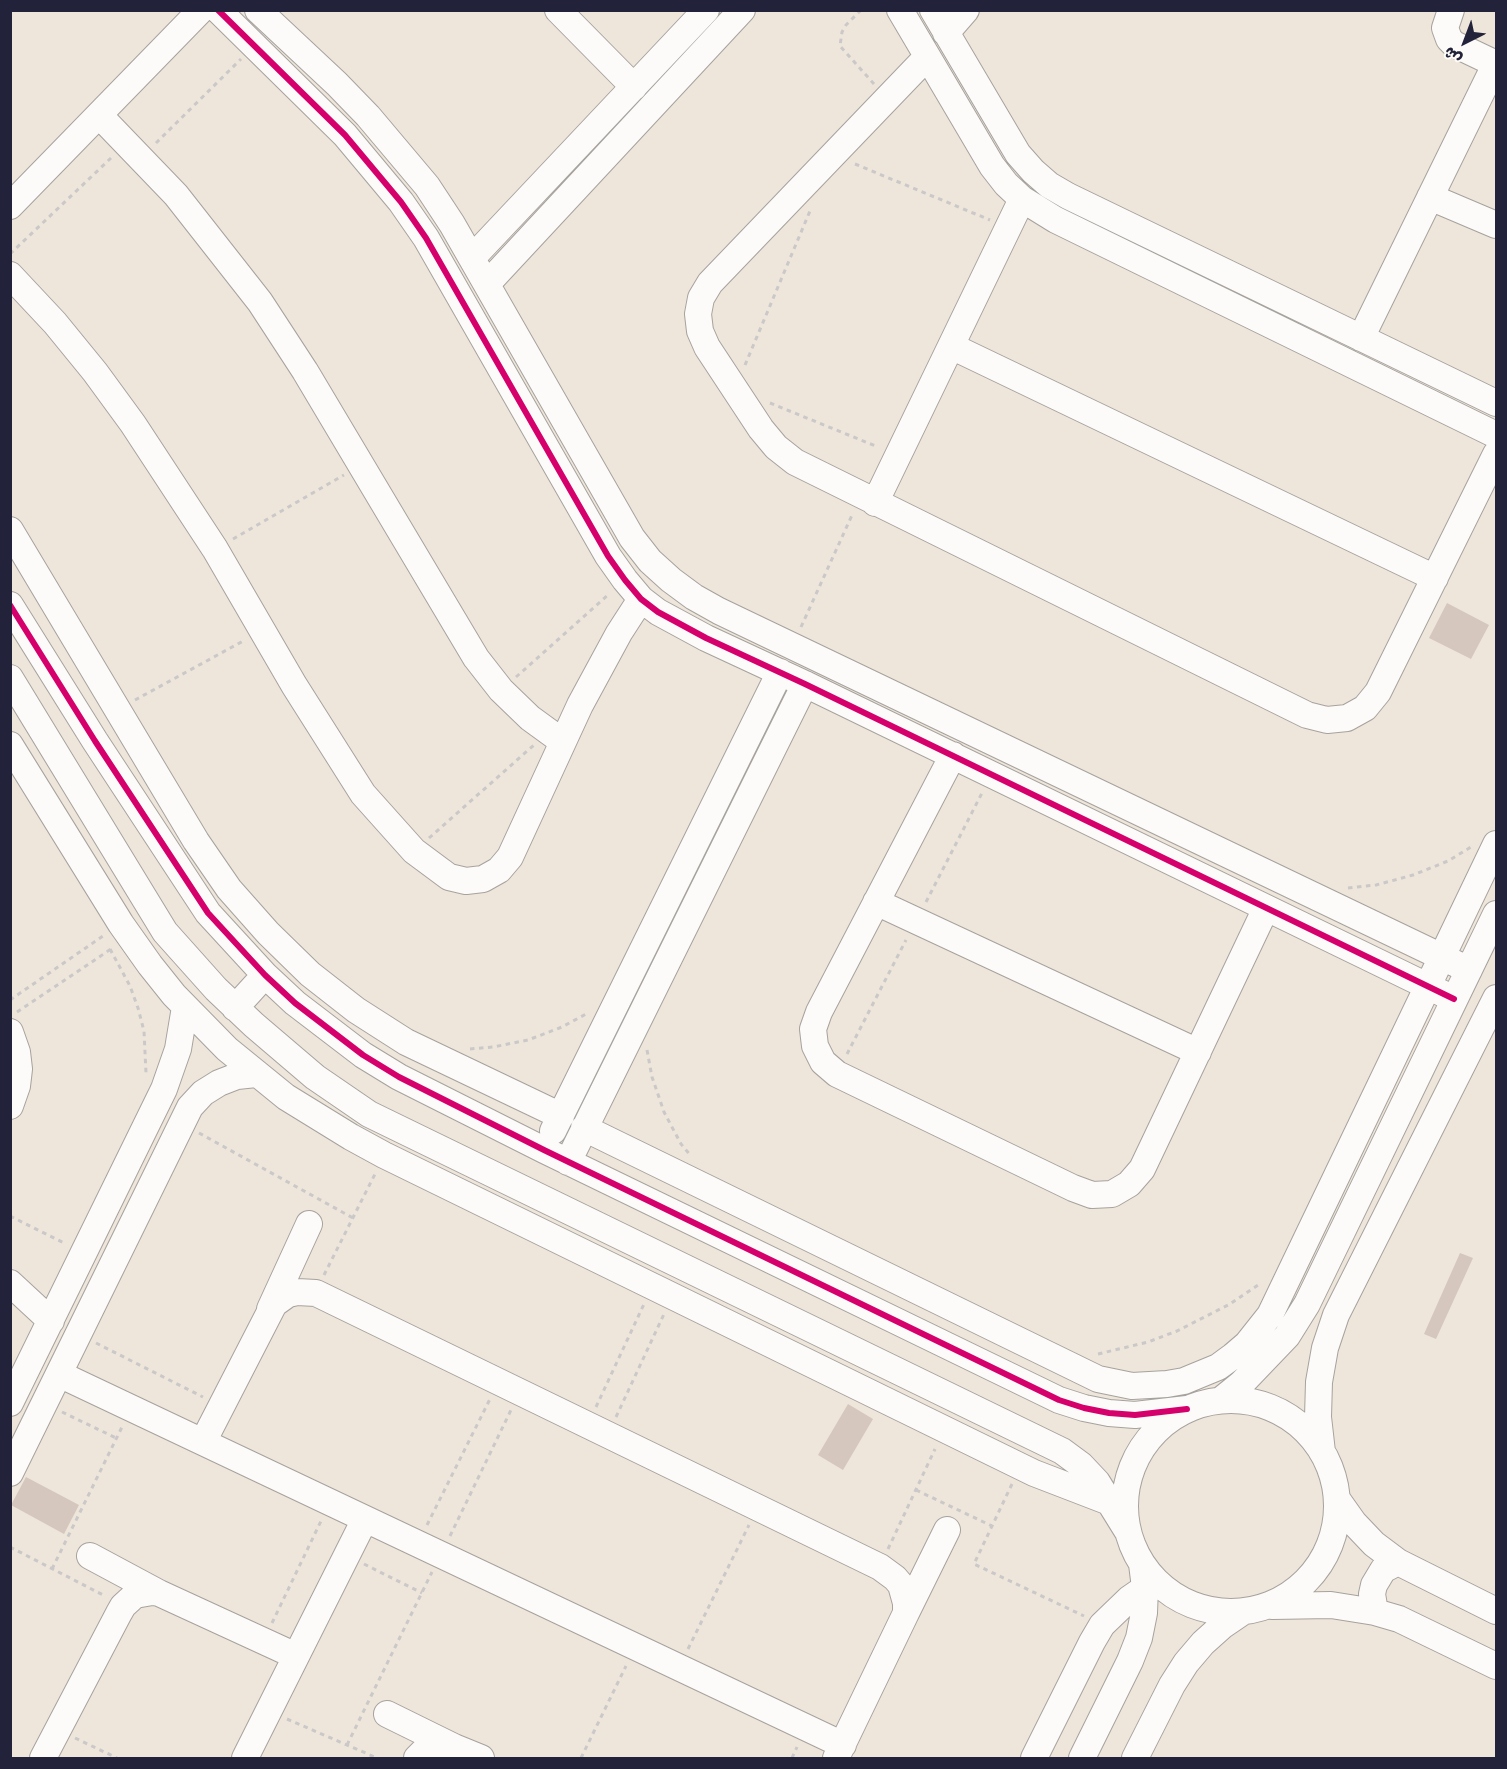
<!DOCTYPE html>
<meta charset="utf-8">
<style>
body{margin:0}
#map{position:relative;width:1507px;height:1769px;overflow:hidden;background:#eee6da;font-family:"Shantell Sans","Playpen Sans Arabic",sans-serif}
canvas{display:block}
.frame{position:absolute;inset:0;border:12px solid #22223b;pointer-events:none}
.north{position:absolute;left:1435px;top:12px;width:60px;height:60px;-webkit-text-stroke:4px #fdfcf7;paint-order:stroke;rotate:222deg;font-size:16px;font-weight:700;line-height:24px;text-align:center;color:#22223b}
.north::after{content:'';display:block;margin:auto;width:21px;height:27px;background:#22223b;clip-path:polygon(50% 0,100% 100%,50% 72%,0 100%)}
</style>
<div id="map">
<canvas width="1507" height="1769"></canvas>
<div class="frame"></div>
<div class="north">ش</div>
</div>
<script>
const context = document.querySelector('canvas').getContext('2d');
context.lineJoin = 'round';
function fill(path, color) { context.fillStyle = color; context.fill(path, 'evenodd'); }
const toPath = rows => new Path2D(rows.map(r => 'M' + r).join(''));
function trace(path, color, width, dash) { context.strokeStyle = color; context.lineWidth = width; context.lineCap = dash ? 'butt' : 'round'; context.setLineDash(dash || []); context.stroke(path); }
fill(toPath([
 [1447,603,1489,625,1471,659,1429,638],
 [1460,1253,1473,1258,1436,1339,1424,1334],
 [848,1404,873,1419,843,1470,818,1455],
 [26,1477,79,1505,64,1534,11,1505]
]), '#d5c7bd');
const minor = toPath([
 [218,10,345,135,401,202,426,238,608,556,625,580,641,599,658,612,706,638,805,684,1454,999],
 [258,10,337,84,368,116,427,186,452,224,632,538,650,561,671,580,694,597,719,611,1469,970],
 [558,10,634,87],
 [900,10,992,166,1006,184,1022,199,1056,220,1496,435],
 [933,10,1018,154,1033,171,1049,185,1068,196,1496,403],
 [1451,10,1445,28,1449,39,1454,44,1496,64],
 [946,33,966,10],
 [927,57,710,283,701,298,698,314,700,331,707,347,761,429,776,447,795,462,1307,715,1327,720,1347,718,1365,708,1378,692,1496,454],
 [99,115,176,195,260,302,305,371,476,658,501,690,530,718,563,742],
 [1430,197,1496,225],
 [10,206,201,10],
 [472,258,706,10],
 [10,275,55,323,95,372,133,424,215,549,294,685,363,794,414,851,449,877,466,881,483,879,499,870,510,857,580,705,619,633,641,599],
 [487,284,742,10],
 [1361,338,1496,63],
 [951,346,1435,578],
 [875,503,1022,199],
 [10,530,196,841,229,889,268,933,310,974,356,1010,406,1042,561,1116],
 [10,605,95,741,208,913,265,975,295,1003,363,1055,399,1077,544,1150,1059,1400,1084,1408,1109,1413,1135,1415,1187,1409],
 [10,678,165,932,216,989,254,1025,315,1077,369,1114,1062,1451,1081,1465,1097,1482,1128,1532],
 [10,745,121,924,150,965,174,995,227,1049,286,1097,351,1137,384,1155,1034,1473,1112,1503],
 [953,755,819,1012,813,1029,815,1046,823,1062,837,1074,1073,1188,1092,1195,1112,1194,1129,1184,1142,1169,1266,908],
 [876,902,1198,1052],
 [235,1008,265,975],
 [10,1032,17,1052,19,1069,17,1086,10,1106],
 [584,1128,1098,1379,1132,1386,1167,1384,1184,1381,1218,1367,1233,1356,1247,1344,1270,1315,1496,844],
 [553,1131,780,672],
 [568,1162,805,684],
 [10,1283,51,1321],
 [270,1309,309,1224],
 [59,1374,843,1745],
 [1221,1400,1242,1383,1287,1336,1307,1304,1496,914],
 '1125 1506a106 106 0 1 1 212 0a106 106 0 1 1-212 0Z',
 [10,1403,164,1089,178,1049,185,1007],
 [203,1442,274,1304,288,1294,297,1292,316,1293,880,1567,895,1578,901,1585,906,1603,906,1613,836,1758],
 [1322,1452,1318,1417,1319,1382,1325,1348,1336,1315,1496,998],
 [10,1473,190,1107,203,1093,219,1083,237,1076,256,1074],
 [1337,1499,1354,1523,1374,1544,1398,1562,1496,1611],
 [90,1556,159,1593],
 [1272,1606,1331,1605,1375,1612,1399,1619,1496,1666],
 [1375,1612,1372,1594,1374,1585,1383,1570,1398,1562],
 [906,1613,947,1530],
 [387,1714,454,1747],
 [43,1758,119,1613,123,1606,135,1595,152,1592,159,1593,296,1656],
 [245,1758,365,1519],
 [417,1758,426,1749,440,1744,454,1747,481,1758],
 [1034,1758,1092,1642,1102,1625,1129,1599,1145,1588],
 [1082,1758,1130,1661,1139,1638,1144,1613,1145,1588,1142,1564],
 [1135,1758,1172,1685,1186,1663,1203,1643,1222,1626,1244,1611]
]);
trace(minor, '#a6a29e', 28);
trace(toPath([
 [861,10,846,25,842,32,840,46,874,84],
 [156,143,241,59],
 [855,164,990,220],
 [10,254,111,158],
 [745,365,810,211],
 [770,403,878,447],
 [233,539,344,475],
 [801,627,853,513],
 [516,677,609,594],
 [135,700,245,640],
 [429,838,534,745],
 [1348,888,1376,885,1413,875,1448,861,1471,847],
 [926,902,982,793],
 [110,949,130,986,138,1008,144,1031,146,1073],
 [10,1000,103,936],
 [17,1012,111,949],
 [470,1049,493,1047,528,1040,562,1027,586,1014],
 [647,1050,652,1077,664,1112,681,1144,691,1156],
 [847,1054,906,940],
 [199,1133,353,1218],
 [10,1216,66,1244],
 [324,1275,375,1174],
 [96,1343,203,1397],
 [1098,1354,1148,1342,1177,1331,1230,1304,1261,1283],
 [596,1407,644,1304],
 [62,1412,116,1438],
 [616,1417,664,1314],
 [1012,1484,974,1564,1084,1616],
 [916,1490,992,1526],
 [427,1525,490,1399],
 [450,1536,511,1410],
 [10,1547,105,1596],
 [888,1549,935,1449],
 [364,1564,422,1593],
 [52,1569,123,1425],
 [272,1623,321,1521],
 [688,1649,749,1525],
 [287,1719,377,1758],
 [75,1738,117,1758],
 [347,1745,432,1572],
 [581,1758,626,1666],
 [792,1758,797,1747]
]), '#cac8c8', 3, [4.5, 4.5]);
trace(minor, '#fcfbf9', 26);
trace(toPath([
 [218,10,345,135,401,202,426,238,608,556,625,580,641,599,658,612,706,638,805,684,1454,999],
 [10,605,95,741,208,913,265,975,295,1003,363,1055,399,1077,544,1150,1059,1400,1084,1408,1109,1413,1135,1415,1187,1409]
]), '#d6006c', 6);
</script>
